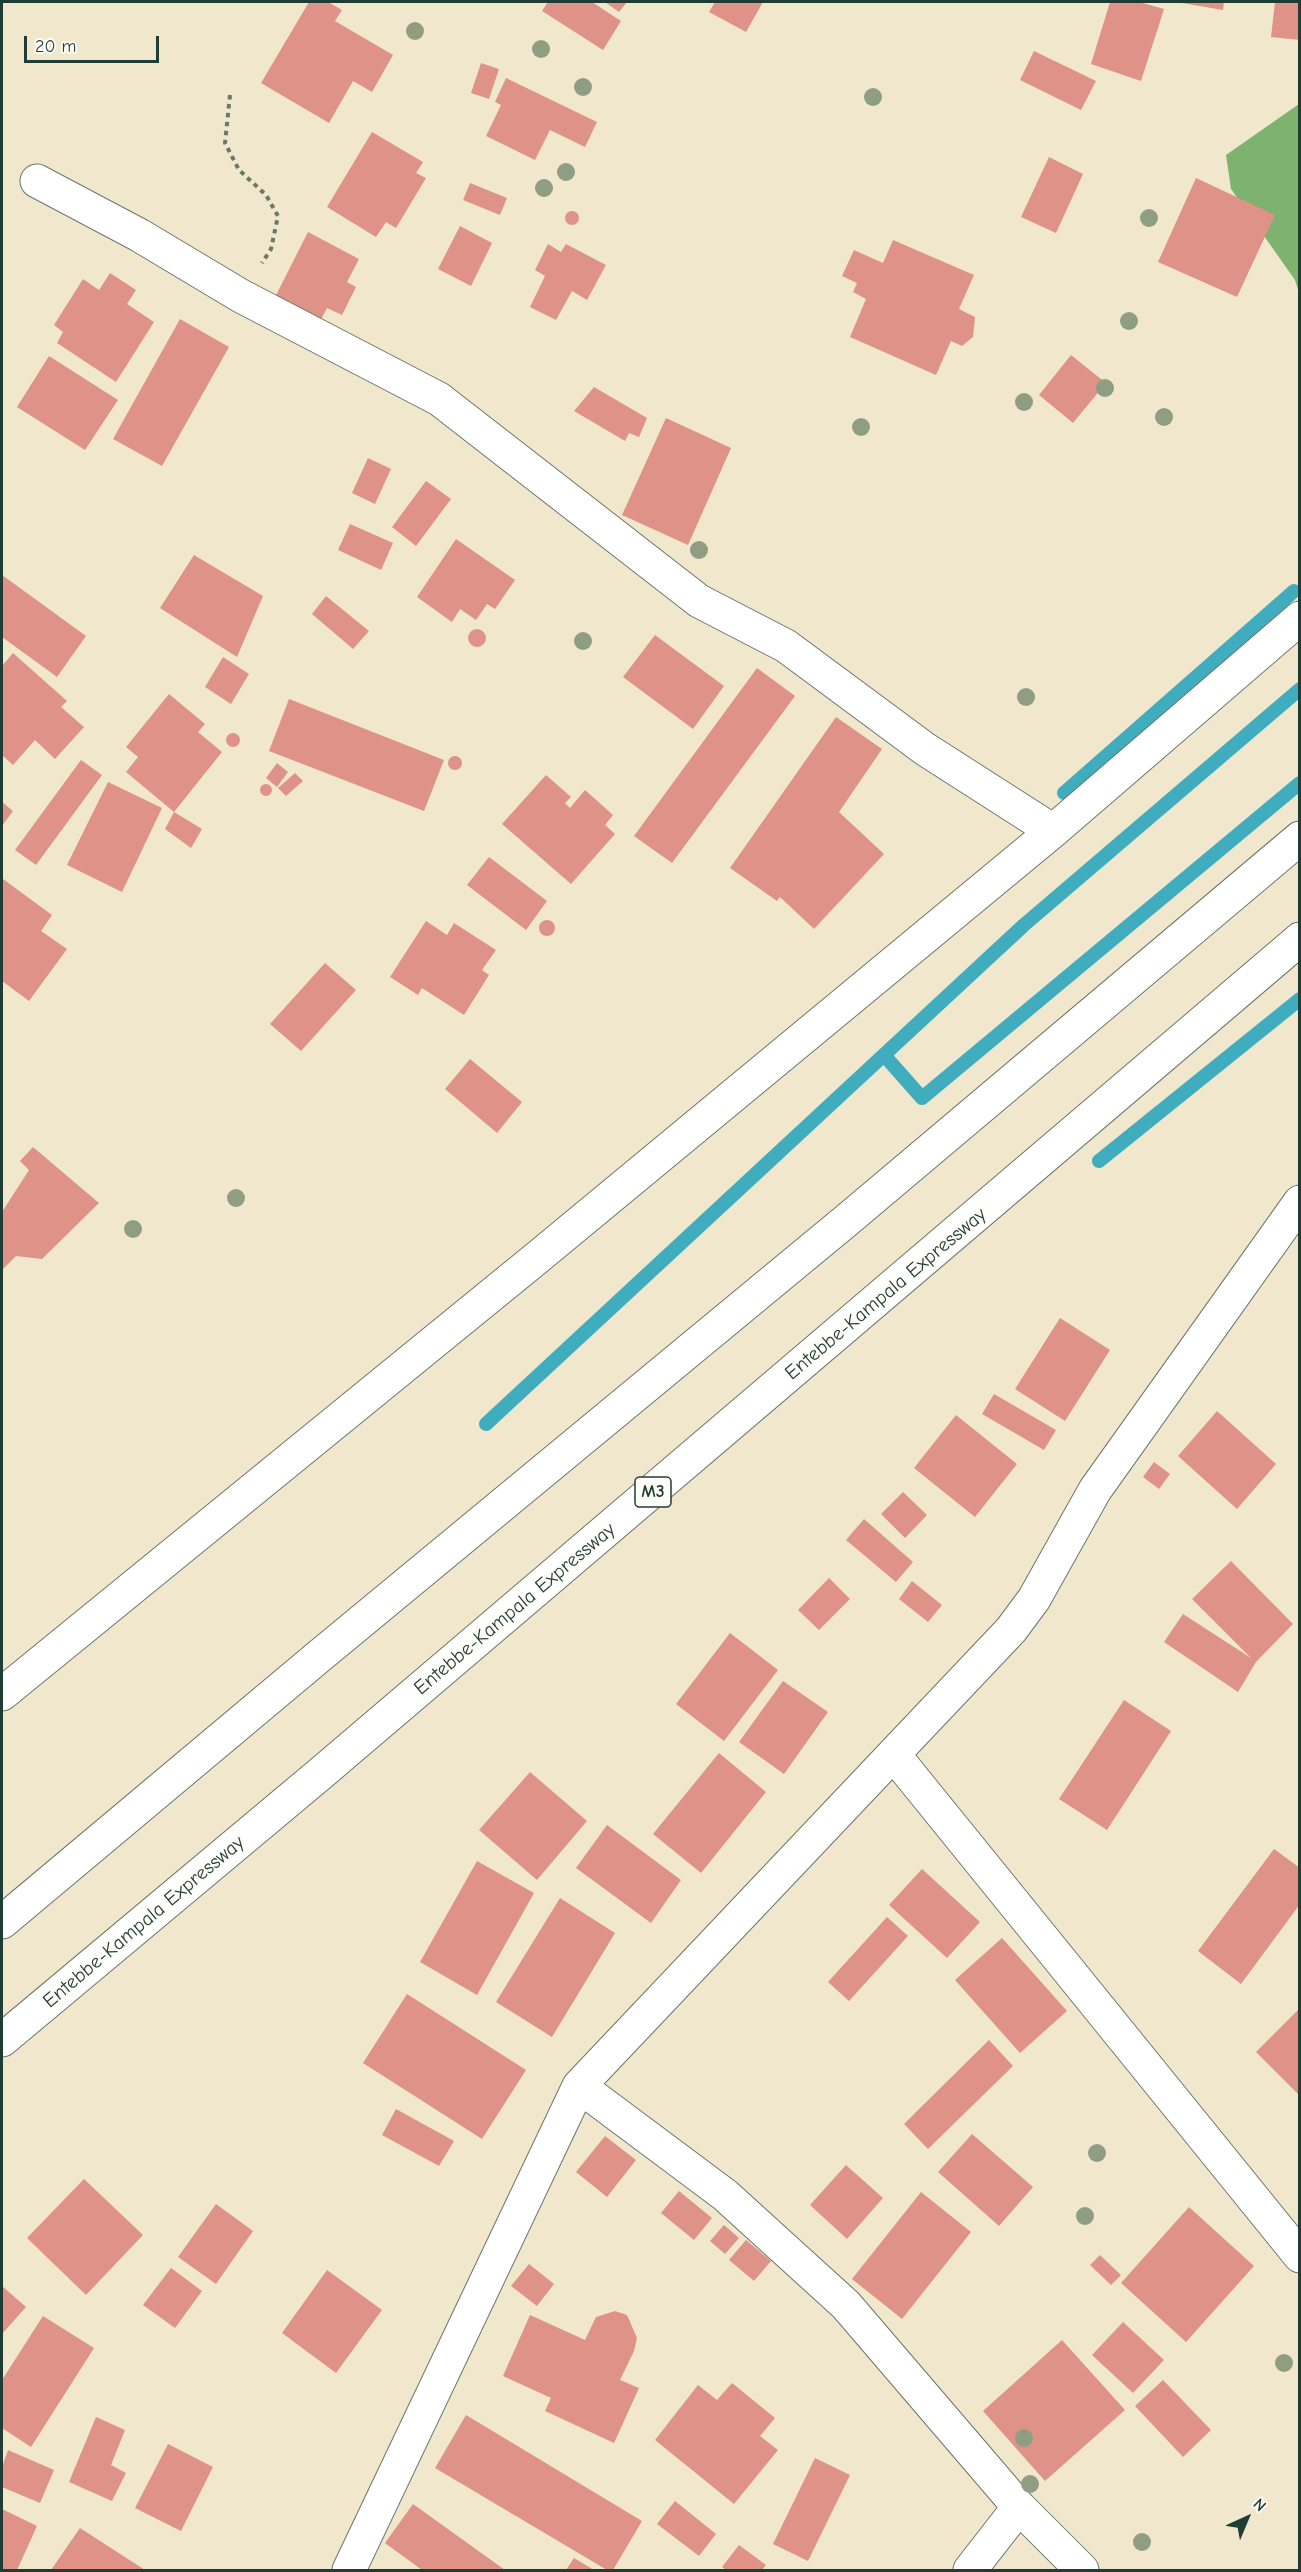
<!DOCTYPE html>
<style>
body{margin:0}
#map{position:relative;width:1301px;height:2572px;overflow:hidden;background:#f1e7cd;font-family:"Comic Neue",sans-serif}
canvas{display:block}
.frame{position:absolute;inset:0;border:3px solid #1f3d34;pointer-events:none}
.north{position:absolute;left:1217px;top:2488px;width:60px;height:60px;-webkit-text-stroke:4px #fdfcf7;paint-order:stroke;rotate:44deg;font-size:16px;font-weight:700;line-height:24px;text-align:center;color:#1f3d34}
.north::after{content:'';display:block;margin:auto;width:21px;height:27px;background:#1f3d34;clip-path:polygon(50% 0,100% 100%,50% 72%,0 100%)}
.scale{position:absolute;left:24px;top:36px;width:135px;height:27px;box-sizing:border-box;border:3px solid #1f3d34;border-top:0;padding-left:8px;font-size:18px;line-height:21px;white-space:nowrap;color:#1f3d34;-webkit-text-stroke:4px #fdfcf7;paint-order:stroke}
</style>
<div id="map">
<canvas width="1301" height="2572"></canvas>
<div class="frame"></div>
<div class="north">N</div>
<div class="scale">20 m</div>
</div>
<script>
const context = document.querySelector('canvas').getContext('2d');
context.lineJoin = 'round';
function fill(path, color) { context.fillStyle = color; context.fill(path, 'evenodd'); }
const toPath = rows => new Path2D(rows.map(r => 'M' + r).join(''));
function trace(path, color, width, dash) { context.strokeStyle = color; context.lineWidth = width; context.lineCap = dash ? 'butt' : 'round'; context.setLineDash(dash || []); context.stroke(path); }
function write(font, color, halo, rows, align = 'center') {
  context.font = font + ' "Comic Neue",sans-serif'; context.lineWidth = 4.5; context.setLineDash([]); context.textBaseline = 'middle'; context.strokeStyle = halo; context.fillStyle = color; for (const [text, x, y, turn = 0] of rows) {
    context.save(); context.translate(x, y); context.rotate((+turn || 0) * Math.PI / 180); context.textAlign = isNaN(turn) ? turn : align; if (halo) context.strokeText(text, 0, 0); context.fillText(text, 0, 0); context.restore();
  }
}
fill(toPath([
 [1299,104,1299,293,1295,280,1231,189,1226,155]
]), '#7eb36f');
trace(toPath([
 [1064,793,1294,591],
 [884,1055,922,1098,1300,783],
 [1099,1161,1300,999],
 [486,1424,1024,925,1300,689]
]), '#40adbe', 14);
fill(toPath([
 [309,2,328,2,342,10,335,21,393,55,372,92,353,81,329,123,261,83],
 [548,2,592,2,621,21,603,50,542,11],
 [605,2,627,2,619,12],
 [715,2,763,2,746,32,709,12],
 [1110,2,1139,2,1164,9,1141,81,1091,64],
 [1176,2,1224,2,1223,10],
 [1275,2,1299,2,1300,40,1271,37],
 [1034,51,1096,81,1081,110,1020,80],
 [481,63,499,69,489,99,471,93],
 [506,78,597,122,585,147,550,130,535,160,486,136,501,105,495,102],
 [372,132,423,162,416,173,426,178,396,228,386,222,376,237,327,207],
 [1049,157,1083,174,1056,233,1021,217],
 [1196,178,1275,215,1237,297,1158,262],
 [470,183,507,198,500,215,463,200],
 '565 218a7 7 0 1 1 14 0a7 7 0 1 1-14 0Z',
 [460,226,492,243,471,286,438,269],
 [308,232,359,259,347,282,356,287,342,315,327,308,317,327,272,303],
 [893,240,974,275,959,309,975,317,973,337,962,346,951,341,936,375,850,337,866,299,853,292,857,283,842,276,854,250,883,263],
 [548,244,561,252,566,244,606,265,587,300,572,291,556,320,530,307,545,276,535,270],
 [110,273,136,290,127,304,154,322,116,382,57,343,63,332,54,325,83,279,99,290],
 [180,319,229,347,162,466,113,439],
 [1071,355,1106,383,1073,423,1039,395],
 [49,356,118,400,85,450,17,407],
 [594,387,647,418,639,437,629,433,625,441,574,411],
 [666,418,731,448,688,545,622,515],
 [368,458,391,469,375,504,352,493],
 [426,481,451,499,416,546,392,527],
 [350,524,393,543,381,570,338,550],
 [456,539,515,580,495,609,487,604,476,620,460,609,452,622,417,597],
 [194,555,263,596,237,657,160,608],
 [2,575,86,636,57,677,2,637],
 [326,596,369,631,353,649,312,614],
 '468 638a9 9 0 1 1 18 0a9 9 0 1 1-18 0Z',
 [655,635,724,686,693,729,623,677],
 [13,653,67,701,61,707,84,727,55,759,35,740,13,765,2,755,2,666],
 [223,657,249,674,231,704,205,687],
 [757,668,795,696,672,863,634,836],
 [169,694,205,724,198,732,222,752,174,812,126,772,138,757,126,747],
 [289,699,444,760,424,811,269,751],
 [836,717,882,749,839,812,884,854,814,929,780,897,777,901,730,868],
 '226 740a7 7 0 1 1 14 0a7 7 0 1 1-14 0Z',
 '448 763a7 7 0 1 1 14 0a7 7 0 1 1-14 0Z',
 [81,760,102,775,36,865,15,850],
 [277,763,288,772,277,787,266,778],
 [295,773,303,781,286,796,278,788],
 [546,775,571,797,565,803,570,808,585,790,613,815,605,825,615,834,571,884,502,824],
 [108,782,162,808,122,892,67,865],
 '260 790a6 6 0 1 1 12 0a6 6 0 1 1-12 0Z',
 [2,802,13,811,2,826],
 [174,812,202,829,191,848,165,829],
 [489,857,547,901,526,930,467,885],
 [3,879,52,915,41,931,67,949,29,1001,2,981],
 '539 928a8 8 0 1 1 16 0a8 8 0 1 1-16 0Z',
 [426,921,447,935,454,923,496,950,482,970,489,975,464,1015,422,988,418,995,390,977],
 [325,963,356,990,301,1051,270,1024],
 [470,1059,522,1102,497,1133,445,1089],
 [33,1147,99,1203,42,1259,16,1256,3,1269,2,1212,29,1170,20,1161],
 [1060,1318,1110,1350,1065,1421,1015,1389],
 [994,1394,1056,1430,1044,1450,982,1414],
 [1217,1411,1276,1464,1237,1509,1178,1456],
 [956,1415,1017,1464,975,1517,914,1468],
 [1154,1462,1170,1474,1159,1489,1143,1477],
 [903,1492,927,1515,905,1538,881,1514],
 [864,1519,913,1562,896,1582,846,1540],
 [1231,1561,1293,1624,1256,1662,1238,1692,1164,1642,1183,1614,1251,1658,1192,1599],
 [829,1578,850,1599,819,1630,798,1610],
 [912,1581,942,1605,928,1622,899,1599],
 [730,1633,778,1670,724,1741,676,1704],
 [783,1681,828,1712,784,1774,739,1742],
 [1124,1700,1171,1731,1107,1830,1059,1799],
 [719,1753,766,1792,701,1873,653,1834],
 [530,1772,587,1821,537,1880,479,1830],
 [607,1825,681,1880,651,1923,576,1868],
 [1274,1849,1300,1868,1300,1904,1241,1984,1198,1951],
 [477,1861,534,1893,477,1995,420,1962],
 [922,1869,980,1922,947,1958,889,1905],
 [560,1898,615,1933,552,2037,496,2002],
 [887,1917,908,1936,849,2001,828,1982],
 [1002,1938,1067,2011,1020,2053,955,1980],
 [407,1994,526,2070,482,2139,363,2063],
 [1300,2008,1300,2096,1256,2052],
 [989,2040,1013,2066,928,2149,904,2124],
 [396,2109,454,2141,439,2166,382,2135],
 [972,2134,1033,2187,999,2226,938,2172],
 [605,2136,636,2160,607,2197,576,2172],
 [846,2165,883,2198,847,2239,810,2205],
 [84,2179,143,2235,86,2295,27,2238],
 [679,2191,712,2218,694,2240,661,2213],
 [921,2192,971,2232,902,2319,852,2279],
 [216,2204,253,2231,216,2284,178,2257],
 [1189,2207,1254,2266,1186,2342,1121,2283],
 [724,2225,739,2238,725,2254,710,2241],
 [746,2240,771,2261,754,2281,729,2260],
 [1100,2255,1121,2275,1111,2285,1090,2265],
 [529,2264,554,2284,537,2306,511,2286],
 [171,2268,202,2291,175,2328,143,2305],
 [327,2270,382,2310,336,2373,282,2333],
 [2,2286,26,2307,2,2334],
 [615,2311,627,2315,637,2338,634,2351,620,2380,639,2388,614,2443,545,2411,551,2398,503,2376,530,2315,585,2340,596,2317],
 [43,2316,94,2348,31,2447,2,2428,2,2380],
 [1123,2322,1164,2360,1133,2393,1092,2355],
 [1062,2340,1125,2410,1045,2481,983,2411],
 [1163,2380,1211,2430,1183,2457,1135,2406],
 [732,2383,775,2418,760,2436,778,2450,734,2504,655,2440,698,2385,717,2400],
 [466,2415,642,2521,613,2570,607,2570,435,2468],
 [96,2417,125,2430,111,2465,126,2473,112,2501,69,2482],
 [168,2444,213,2467,181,2531,135,2508],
 [8,2450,54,2470,40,2503,2,2487,2,2467],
 [815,2458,850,2475,808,2561,773,2544],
 [675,2501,716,2534,699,2556,657,2524],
 [413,2504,505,2570,422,2570,385,2543],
 [2,2509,37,2526,17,2570,2,2570],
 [80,2528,145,2570,51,2570],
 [739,2545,766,2565,762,2570,726,2570,722,2567],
 [574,2558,594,2570,566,2570]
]), '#df9287');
const street = toPath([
 [37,181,139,235,241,296,439,399,699,601,786,646,925,749,1053,831],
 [2,1694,538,1257,1053,831,1300,618],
 [894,1755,1300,2256],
 [579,2086,725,2195,846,2305,1019,2507,1082,2570],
 [349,2570,579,2086,1011,1630,1034,1599,1095,1490,1300,1202],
 [970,2570,1019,2507]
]);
const highway = toPath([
 [2,1922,317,1658,847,1220,1300,838],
 [2,2040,320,1774,1300,939]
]);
trace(street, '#68786a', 35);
trace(highway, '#68786a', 35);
trace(toPath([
 [230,95,225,143,239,170,266,195,278,216,271,249,262,263]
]), '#68786a', 4, [4.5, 4.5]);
trace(street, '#fff', 33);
trace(highway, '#fff', 33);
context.fillStyle = '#8f9e83';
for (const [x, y] of [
 [415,31],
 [541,49],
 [583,87],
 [873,97],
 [566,172],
 [544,188],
 [1149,218],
 [1129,321],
 [1105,388],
 [1024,402],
 [1164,417],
 [861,427],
 [699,550],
 [583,641],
 [1026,697],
 [236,1198],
 [133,1229],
 [1097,2153],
 [1085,2216],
 [1284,2363],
 [1024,2438],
 [1030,2484],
 [1142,2542]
]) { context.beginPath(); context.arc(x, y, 9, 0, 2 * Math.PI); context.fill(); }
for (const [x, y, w] of [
 [653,1492,36]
]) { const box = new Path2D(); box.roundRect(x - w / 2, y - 15, w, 30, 4.5); context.fillStyle = '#fdfcf7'; context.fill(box); trace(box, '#1f3d34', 1.5); }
write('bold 18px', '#1f3d34', null, [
 ["M3",653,1492]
]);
write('20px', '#1f3d34', '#fdfcf7', [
 ["Entebbe-Kampala Expressway",886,1294,-40],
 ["Entebbe-Kampala Expressway",515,1609,-40],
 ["Entebbe-Kampala Expressway",144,1922,-40]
]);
</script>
